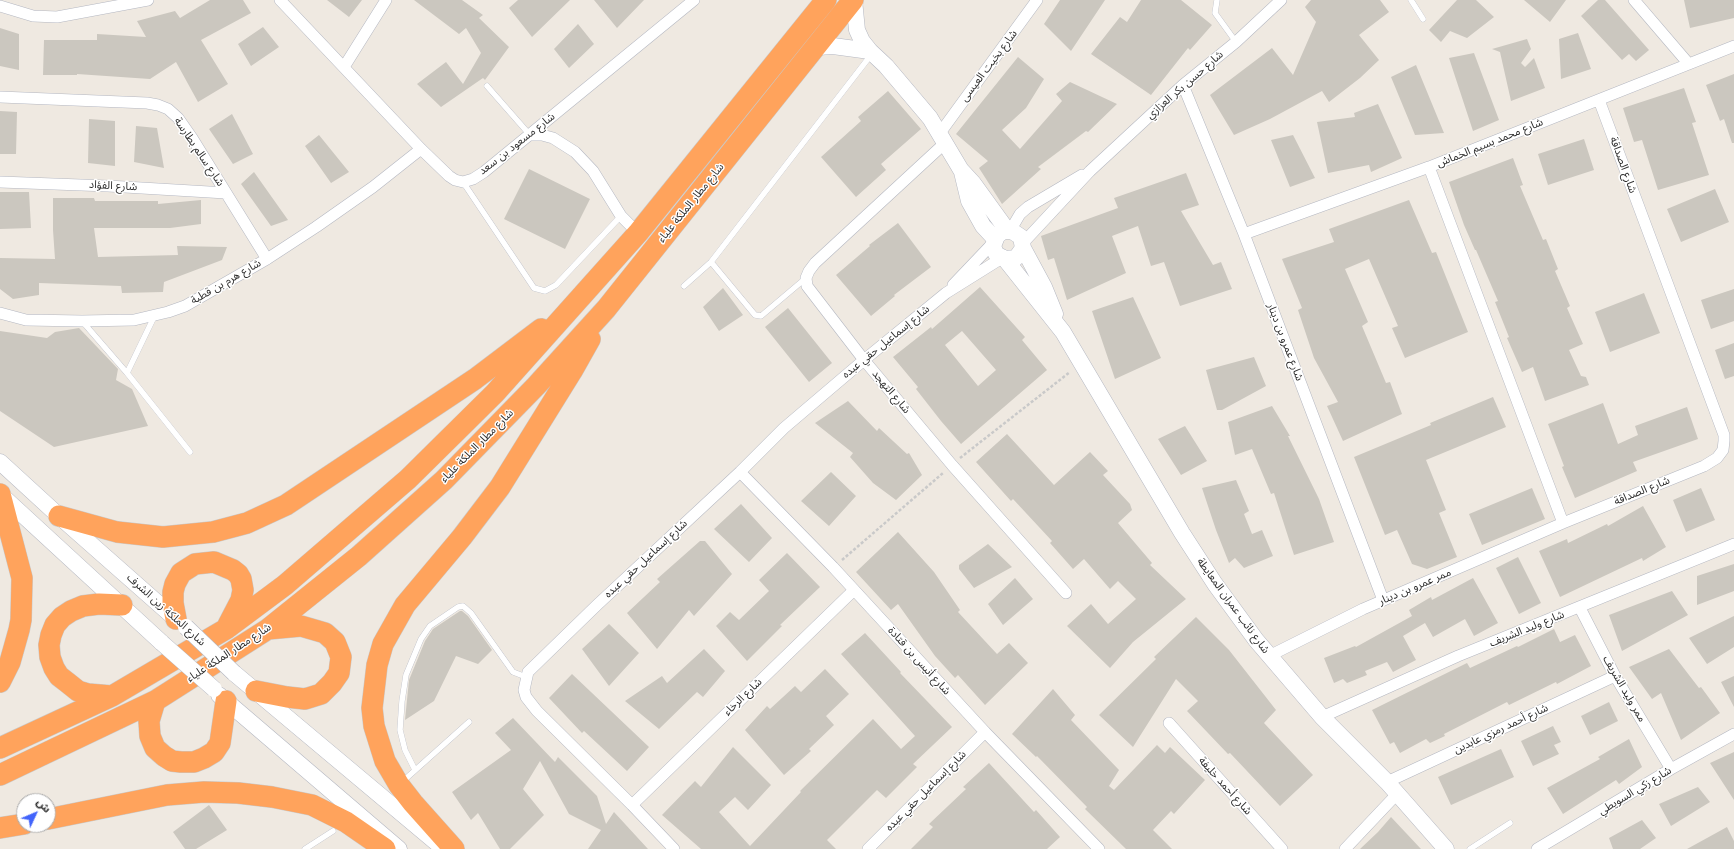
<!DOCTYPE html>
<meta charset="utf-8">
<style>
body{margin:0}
#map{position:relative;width:1734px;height:849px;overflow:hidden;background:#efe9e1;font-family:Helvetica,"Noto Sans Arabic",sans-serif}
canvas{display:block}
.north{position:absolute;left:16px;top:793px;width:40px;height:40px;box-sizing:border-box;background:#fff;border:1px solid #ababab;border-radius:50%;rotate:46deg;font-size:11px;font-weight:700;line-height:16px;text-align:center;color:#2e2e2e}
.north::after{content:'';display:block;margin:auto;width:14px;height:18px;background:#4264fb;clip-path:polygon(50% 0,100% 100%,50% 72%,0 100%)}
</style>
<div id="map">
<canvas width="1734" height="849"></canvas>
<div class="north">ش</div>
</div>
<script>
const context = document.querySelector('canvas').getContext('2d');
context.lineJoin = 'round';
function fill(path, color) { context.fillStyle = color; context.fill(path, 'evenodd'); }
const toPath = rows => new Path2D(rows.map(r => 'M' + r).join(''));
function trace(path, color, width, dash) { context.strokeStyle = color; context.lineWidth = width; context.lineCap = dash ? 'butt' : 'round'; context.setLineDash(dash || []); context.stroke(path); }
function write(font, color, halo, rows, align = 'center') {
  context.font = font + ' Helvetica,"Noto Sans Arabic",sans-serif'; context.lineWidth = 3; context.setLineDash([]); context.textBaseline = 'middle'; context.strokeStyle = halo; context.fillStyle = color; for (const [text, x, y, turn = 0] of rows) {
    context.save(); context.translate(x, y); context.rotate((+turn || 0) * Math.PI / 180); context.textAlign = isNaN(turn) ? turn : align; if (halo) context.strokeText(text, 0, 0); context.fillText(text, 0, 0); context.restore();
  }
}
fill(toPath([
 [210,0,243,0,251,13,201,40,228,84,198,102,176,62,150,79,77,74,77,75,43,75,44,40,97,40,97,34,146,37,137,21,175,11,180,18],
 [327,0,362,0,349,17],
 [414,0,462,0,483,15,479,18,509,47,485,80,483,78,441,107,417,84,446,62,463,84,481,53,466,28,459,34],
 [518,0,570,0,532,37,509,8],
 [594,0,644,0,617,28],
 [1060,0,1105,0,1071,51,1044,24],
 [1141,0,1181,0,1212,25,1190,50,1188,48,1151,95,1091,54,1120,17,1127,22],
 [1311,0,1380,0,1389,12,1359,35,1379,60,1360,78,1329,102,1322,91,1270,119,1234,135,1210,95,1272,48,1293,75,1316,22,1305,7],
 [1457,0,1476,0,1494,17,1467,38,1450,31,1441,42,1429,30],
 [1524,0,1566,0,1550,22],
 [1598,0,1605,0,1649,50,1636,61,1629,54,1622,60,1581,16],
 [1684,0,1734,0,1734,18,1690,28],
 [578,24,594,44,569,68,554,49],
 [263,27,279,47,251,66,238,44],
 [0,28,19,34,19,70,0,66],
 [1578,33,1591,69,1561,79,1559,39],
 [1527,39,1531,49,1521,63,1525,67,1534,58,1545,88,1511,101,1500,52,1492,49],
 [1474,53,1499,120,1473,131,1449,58],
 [1018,57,1044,79,1026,108,1002,130,1020,149,1062,101,1056,94,1070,82,1117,104,1088,132,1086,131,1038,167,1041,169,1002,204,979,168,988,161,956,134],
 [1416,65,1444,133,1415,135,1391,77],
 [1734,74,1734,143,1732,143,1724,119,1720,121,1706,85],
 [1684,88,1696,122,1692,123,1709,175,1658,190,1642,140,1634,142,1623,108],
 [888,91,921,129,881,164,886,170,856,197,821,157,861,121,858,117],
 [1378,104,1402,158,1371,172,1369,165,1328,173,1317,122,1355,117,1354,113],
 [0,111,17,112,16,154,0,154],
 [232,114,253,154,233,164,209,129],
 [89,119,115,121,115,166,88,163],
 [136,126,157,128,164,168,134,162],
 [319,135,349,172,331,183,305,146],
 [1293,135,1315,178,1290,187,1271,140],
 [1584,139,1594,170,1548,185,1538,154],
 [1513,158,1523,185,1520,186,1543,240,1546,239,1558,269,1555,271,1570,306,1567,308,1583,344,1569,350,1581,376,1586,377,1589,385,1545,401,1533,367,1522,372,1507,338,1509,337,1495,302,1498,301,1476,250,1475,250,1464,225,1449,182],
 [529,169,590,199,565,249,504,219],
 [254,172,288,220,271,226,241,184],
 [1186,173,1199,205,1181,211,1213,265,1221,262,1232,289,1180,306,1164,262,1151,266,1138,226,1112,236,1126,273,1067,300,1054,258,1048,260,1041,236,1118,208,1114,198],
 [1715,189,1729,222,1681,242,1667,209],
 [0,192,29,192,31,228,0,229],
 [53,198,94,198,95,201,158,201,158,204,201,200,201,224,170,228,94,228,98,257,178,255,177,246,227,247,222,260,164,282,163,292,122,293,121,286,39,283,39,295,13,299,0,289,0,258,55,259,53,230],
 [1409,200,1432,253,1436,252,1468,332,1405,358,1392,328,1398,326,1369,259,1345,269,1368,322,1362,326,1386,383,1390,382,1402,414,1343,441,1327,406,1338,402,1314,358,1298,310,1302,308,1282,259,1334,242,1329,229],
 [898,223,931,267,894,295,895,296,871,316,836,275,870,246,869,245],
 [980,287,1025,337,1022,340,1047,370,961,444,941,421,916,389,918,387,893,357,931,327,932,329],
 [962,331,996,370,978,386,945,345],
 [723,288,743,315,719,331,703,307],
 [1734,289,1734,321,1711,329,1701,300],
 [1644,293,1660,333,1610,352,1595,312],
 [1133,297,1161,358,1115,379,1092,311],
 [788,308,832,363,809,382,765,327],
 [79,328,118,369,116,380,132,389,148,426,54,447,0,411,0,331,47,338,55,332],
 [1734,343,1734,376,1725,379,1715,350],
 [1254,357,1266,386,1222,410,1217,410,1206,370],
 [1493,397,1506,427,1426,460,1446,510,1439,513,1457,557,1427,569,1412,564,1397,530,1385,535,1354,457,1431,425,1430,423],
 [848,401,877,431,879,428,907,454,909,453,922,475,896,500,873,483,850,457,853,453,815,423],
 [1603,403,1618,444,1638,435,1635,426,1687,407,1698,439,1633,462,1637,471,1575,498,1562,467,1564,466,1548,424],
 [1272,406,1290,436,1288,436,1319,499,1334,542,1294,555,1274,493,1271,494,1252,449,1235,455,1228,422],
 [1185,426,1207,461,1181,475,1158,439],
 [1007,434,1054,485,1090,452,1108,471,1103,475,1130,504,1132,510,1118,523,1152,563,1150,565,1186,599,1133,642,1110,668,1067,626,1091,604,1108,624,1136,599,1118,581,1110,589,1084,559,1073,569,1050,543,1052,541,1013,499,1011,501,976,462],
 [831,472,856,496,829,526,801,501],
 [1236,480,1249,511,1244,514,1252,534,1262,530,1273,556,1244,568,1235,558,1229,563,1216,530,1202,488],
 [1532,488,1545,519,1482,545,1469,514],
 [1701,488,1715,520,1686,532,1673,500],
 [741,504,772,538,749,562,714,529],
 [1643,506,1666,547,1643,561,1642,558,1560,597,1539,551,1567,539,1568,543,1607,524,1608,526],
 [898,532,934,572,960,610,958,612,997,654,1009,643,1028,663,985,705,958,675,955,678,935,656,898,604,891,610,856,572],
 [700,541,705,541,732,574,694,616,689,610,657,649,627,613,660,582,657,579],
 [988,544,1012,567,974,588,959,569,959,565],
 [787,553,820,587,780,625,782,626,747,661,716,626,730,612,739,620,769,591,759,580],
 [1518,557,1541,603,1519,614,1496,568],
 [1734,564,1734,591,1697,605,1697,576],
 [1015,578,1033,599,1003,625,988,604],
 [1473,578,1498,623,1474,636,1465,619,1433,637,1425,623,1403,636,1416,660,1393,672,1387,662,1365,671,1367,675,1347,683,1343,679,1334,683,1324,658,1355,646,1356,647,1412,616,1409,610,1431,597,1432,600],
 [1672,591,1688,615,1622,651,1609,615],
 [460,611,462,611,468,616,492,650,478,664,456,656,434,701,405,720,409,680,425,641,433,629],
 [1734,616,1734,647,1707,664,1689,638],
 [1196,617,1229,650,1276,710,1264,723,1313,775,1280,806,1230,753,1228,754,1187,711,1198,701,1176,679,1133,747,1099,715,1156,659,1154,657],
 [609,624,639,653,609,686,582,649],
 [1554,629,1560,642,1575,635,1591,666,1557,684,1556,682,1509,705,1507,702,1444,734,1445,736,1430,743,1426,739,1400,753,1394,742,1390,744,1372,710,1467,663,1470,668,1517,646,1518,647],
 [865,633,901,672,900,673,952,727,913,764,917,767,886,798,877,790,827,840,836,849,701,849,662,815,695,781,701,787,733,747,771,785,748,810,735,797,719,812,750,846,801,792,800,791,873,719,901,749,915,736,841,654],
 [704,649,725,671,703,697,697,692,659,729,625,701,662,676,667,683],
 [1669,649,1699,688,1701,687,1720,713,1681,740,1661,693,1652,699,1629,667],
 [825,669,849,694,826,716,834,725,809,749,811,751,784,775,745,730,767,706,770,709,795,686,801,692],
 [572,674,649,747,627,771,584,731,582,733,549,698],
 [1734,676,1734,707,1721,682],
 [1053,689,1075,715,1071,720,1119,770,1109,786,1114,790,1157,745,1165,753,1170,747,1205,780,1174,814,1171,811,1153,830,1172,849,1126,849,1085,809,1087,807,1037,756,1036,757,1012,734],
 [1609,702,1618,721,1590,735,1581,716],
 [513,718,555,762,558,757,597,796,606,824,614,812,648,849,588,849,601,830,569,814,540,761,523,789,544,815,510,849,500,849,478,813,471,820,452,792,511,750,495,733],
 [1553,726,1561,742,1554,745,1559,754,1533,766,1521,741],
 [1629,739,1642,767,1619,784,1616,780,1563,814,1547,788,1600,759,1598,757],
 [1501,749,1514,777,1451,805,1438,777],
 [1734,752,1734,800,1710,763],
 [989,763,1034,812,1036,810,1060,837,1047,849,911,849,933,827,929,824,966,789,963,787],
 [1698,787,1710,802,1671,826,1659,804],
 [209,805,227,830,196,849,185,849,173,832],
 [1391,817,1421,849,1360,849,1378,832],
 [1642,820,1656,838,1640,849,1613,849,1609,838],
 [1727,827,1734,841,1734,849,1687,849]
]), '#cbc7bf');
const lane = toPath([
 [1217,0,1215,13,1236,42],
 [1411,0,1423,19],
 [487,86,530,135],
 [463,182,534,288,545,291,556,285,621,216],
 [711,262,755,315,761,316,806,278],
 [684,286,711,262,871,55],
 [82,321,127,373,190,452],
 [127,373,154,317],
 [415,770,405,750,400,730,402,701,406,675,421,639,430,626,458,607,463,606,471,613,513,672,526,677],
 [402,782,469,722],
 [305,849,333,831],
 [1470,849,1510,823]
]);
const street = toPath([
 [280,0,421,149,449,176,455,180,463,182,473,179,484,172,694,0],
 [1634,0,1688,63],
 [0,6,33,16,57,17,148,0],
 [344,67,386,0],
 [1183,85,1244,234,1383,600],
 [0,97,147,103,158,105,168,109,178,118,192,138,267,259],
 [940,133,1037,0],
 [530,135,542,135,553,138,575,152,593,171,621,216,638,233],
 [945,143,815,263,809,271,806,278,807,286,864,360,952,465,1066,593],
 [1429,167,1563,523,1704,466,1717,458,1723,450,1724,441,1724,435,1599,100],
 [0,182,108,186,226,193],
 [1010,231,1020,214,1028,207,1082,175],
 [1244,234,1429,167,1734,46],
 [1023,243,1090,171,1183,85,1236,42,1281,0],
 [953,285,993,243],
 [0,313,26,320,82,321,134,320,168,312,185,306,267,259,316,227,373,187,421,149],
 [740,472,833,567,985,732,1099,849],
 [1580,608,1615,676,1671,769],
 [1269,656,1363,609,1563,523],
 [1322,717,1458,656,1734,544],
 [1169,723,1282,849],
 [1387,782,1615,676],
 [632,805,854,590],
 [674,849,632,805,537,711,526,697,524,690,528,672,597,605,740,472,784,428,864,360,946,293,1002,258],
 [868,849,985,732],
 [1345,849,1397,794],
 [1537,849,1671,769,1734,734]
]);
const secondary = toPath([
 [854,0,857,30,862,41,870,51,886,66,930,118,961,170,973,183,1007,230],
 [817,47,833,46,870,51],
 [962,172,969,201,983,226,995,239],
 [1023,248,1044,287,1055,314],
 [1005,259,1016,258,1023,248,1021,237,1012,231,1003,231,997,236,993,246,996,254,1005,259,1063,332,1182,533,1215,584,1256,640,1322,717,1387,782,1446,849],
 [0,462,59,516,178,621],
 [0,494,162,643],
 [234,673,444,849],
 [219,695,399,849]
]);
const highway = toPath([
 [59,516,117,532,163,537,213,532,247,523,286,505,475,379,541,329],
 [176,619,173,603,173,592,175,584,181,573,195,564,214,562,233,570,238,574,241,579,243,590,241,600,228,625],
 [0,682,10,662,19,630,21,620,22,578,0,494],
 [256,691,287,697,305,699,321,694,332,683,339,673,341,657,335,642,325,633,301,626,268,629],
 [112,696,88,694,78,691,68,683,59,676,54,668,50,657,49,645,51,635,55,625,62,617,71,611,83,606,99,604,122,605],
 [155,701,149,721,150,736,155,748,164,756,172,761,181,762,194,762,204,758,214,752,220,743,226,701],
 [0,748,112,696,226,629,285,585,408,479,495,393,638,233,826,0],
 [0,775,155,701,268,629,359,556,444,480,536,386,606,309,853,0],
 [48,819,167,795,204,792,238,793,272,797,312,805,346,822,385,849],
 [0,828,24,824],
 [454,849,413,803,399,785,385,761,374,726,372,708,377,665,383,644,405,605,462,537,500,487,572,371,590,339]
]);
trace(lane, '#b4b7c1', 6);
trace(street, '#b4b7c1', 12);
trace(secondary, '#b4b7c1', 17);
trace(highway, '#c9c9c9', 22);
trace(toPath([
 [960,458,1070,372],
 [842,560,943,473]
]), '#c9c9c9', 2.5, [3, 2]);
trace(lane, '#fff', 5.5);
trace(street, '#fff', 11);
trace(secondary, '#fff', 16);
trace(highway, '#ffa35c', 21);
const secondaryBridge = toPath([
 [186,627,234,673],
 [162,643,214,689]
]);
trace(secondaryBridge, '#b4b7c1', 17, []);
trace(secondaryBridge, '#fff', 16);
write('11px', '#2e2e2e', '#fff', [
 ["شارع بخيت العيسى",989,66,-53],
 ["شارع حسن بكر العزازي",1185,85,-41],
 ["شارع محمد بسيم الخماش",1490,143,-22],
 ["شارع مسعود بن سعد",517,144,-38],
 ["شارع سالم بطارسة",199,152,56],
 ["شارع الصداقة",1623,165,70],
 ["شارع الفؤاد",113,186,3],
 ["شارع مطار الملكة علياء",691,203,-51],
 ["شارع هرم بن قطبة",226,282,-30],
 ["شارع إسماعيل حقي عبده",886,342,-39],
 ["شارع عمرو بن دينار",1285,342,69],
 ["شارع التهجد",891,392,50],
 ["شارع مطار الملكة علياء",477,446,-45],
 ["شارع الصداقة",1642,491,-22],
 ["شارع إسماعيل حقي عبده",646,559,-43],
 ["ممر عمرو بن دينار",1415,587,-23],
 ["شارع نائب عمران المعايطة",1233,606,54],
 ["شارع الملكة زين الشرف",166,610,42],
 ["شارع وليد الشريف",1527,629,-22],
 ["شارع مطار الملكة علياء",229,653,-33],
 ["شارع أنيس بن قتادة",919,661,48],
 ["ممر وليد الشريف",1624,689,60],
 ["شارع الرخاء",743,697,-44],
 ["شارع أحمد رمزي عابدين",1501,729,-25],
 ["شارع أحمد خليفة",1225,786,48],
 ["شارع إسماعيل حقي عبده",926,791,-45],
 ["شارع زكي السويطي",1635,791,-31]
]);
</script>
